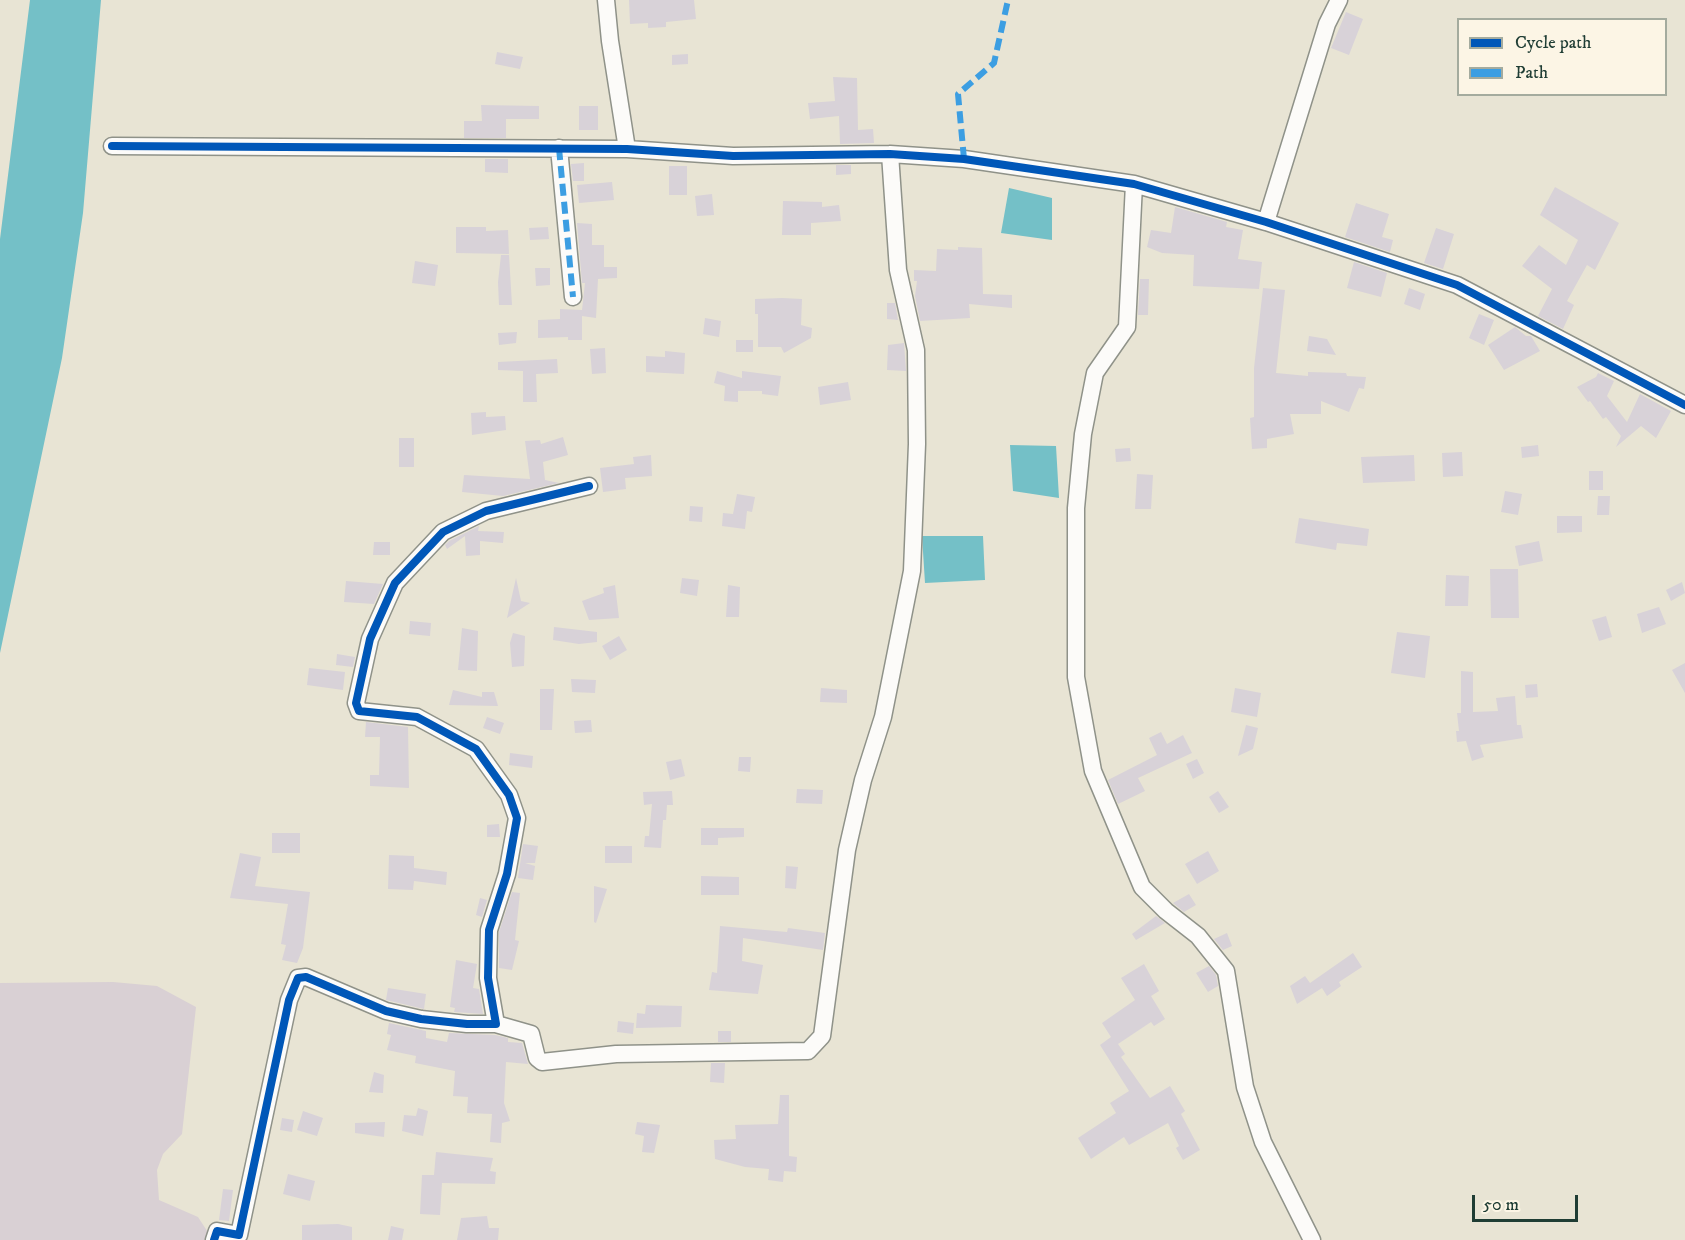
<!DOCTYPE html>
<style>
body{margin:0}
#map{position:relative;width:1685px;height:1240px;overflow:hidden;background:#e8e4d4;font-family:"IM FELL DW Pica",serif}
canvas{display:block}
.legend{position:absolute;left:1457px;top:18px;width:210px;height:78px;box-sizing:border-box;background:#fcf5e5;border:2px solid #a4ab9e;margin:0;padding:8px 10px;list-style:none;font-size:18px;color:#1f3d34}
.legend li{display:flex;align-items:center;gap:12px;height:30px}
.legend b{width:30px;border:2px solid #a4ab9e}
.scale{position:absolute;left:1472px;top:1195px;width:106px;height:27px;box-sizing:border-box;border:3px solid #1f3d34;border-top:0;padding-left:8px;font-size:18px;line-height:21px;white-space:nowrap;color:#1f3d34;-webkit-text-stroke:4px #fcf5e5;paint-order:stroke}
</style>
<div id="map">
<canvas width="1685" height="1240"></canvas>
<ul class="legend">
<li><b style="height:8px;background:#0057b8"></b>Cycle path</li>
<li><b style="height:8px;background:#3c9ee2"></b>Path</li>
</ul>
<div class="scale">50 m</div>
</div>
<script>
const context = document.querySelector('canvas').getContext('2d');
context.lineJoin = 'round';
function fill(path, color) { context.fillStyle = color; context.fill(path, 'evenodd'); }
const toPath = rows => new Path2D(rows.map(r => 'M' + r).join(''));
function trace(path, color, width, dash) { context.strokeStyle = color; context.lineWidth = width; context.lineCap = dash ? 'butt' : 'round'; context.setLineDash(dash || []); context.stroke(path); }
fill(toPath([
 [113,982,157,986,196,1007,182,1134,163,1154,157,1170,159,1200,198,1217,213,1240,0,1240,0,983]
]), '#d9d0d4');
fill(toPath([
 [30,0,101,0,83,213,62,358,0,653,0,239],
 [1009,188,1052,198,1052,240,1001,233],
 [1010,445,1056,446,1059,498,1013,491],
 [922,536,983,536,985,580,925,583]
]), '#74c0c7');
fill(toPath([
 [629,0,694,0,696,19,666,22,666,27,648,28,648,23,630,24],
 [1346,12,1363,19,1349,55,1331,48],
 [497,52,523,57,520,69,495,64],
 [688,54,688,64,672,65,672,55],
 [833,77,857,78,858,130,873,129,874,143,840,144,839,116,810,119,808,103,835,101],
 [481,105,539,106,539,119,506,119,506,138,464,138,464,121,482,121],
 [579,106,598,106,598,130,579,130],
 [485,159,508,159,508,173,485,172],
 [584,163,584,181,573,181,571,164],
 [836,165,851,165,851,174,836,175],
 [669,166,687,166,687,195,669,195],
 [612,182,614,200,579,203,577,185],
 [1555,187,1619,223,1595,270,1587,265,1567,301,1574,305,1563,329,1538,316,1552,289,1522,266,1539,245,1566,265,1578,240,1540,215],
 [712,194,714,215,697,216,695,196],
 [783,201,822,202,822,207,839,205,841,221,811,223,811,235,782,235],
 [1356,203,1389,214,1382,237,1393,240,1390,252,1345,237],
 [1175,207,1227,222,1226,227,1243,230,1238,259,1262,262,1259,289,1193,286,1194,255,1162,253,1147,247,1151,230,1171,233],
 [577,223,592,224,592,245,604,245,604,267,617,267,617,278,598,279,596,318,582,316,582,340,568,340,568,337,538,338,538,320,560,319,560,309,582,310,585,283,582,283],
 [456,227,486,227,486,231,508,230,509,254,456,253],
 [548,227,549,239,530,240,529,228],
 [1436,228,1454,234,1443,269,1424,263],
 [958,247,982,248,983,294,1012,295,1012,308,969,304,970,318,920,321,915,296,917,281,914,281,914,270,936,271,937,249,958,250],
 [501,255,509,255,512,305,499,305,498,282],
 [415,261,438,265,435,286,412,283],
 [1354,262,1387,273,1381,297,1347,288],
 [535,268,550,268,550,285,536,286],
 [1140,279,1149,279,1148,315,1138,315],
 [1263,288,1285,290,1276,373,1308,376,1308,372,1346,373,1347,376,1366,377,1364,389,1359,388,1349,412,1321,401,1321,414,1290,414,1294,434,1267,439,1267,448,1252,449,1250,418,1254,417,1254,368],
 [1409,288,1425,294,1420,310,1404,304],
 [782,298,802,299,801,325,812,328,811,338,784,353,781,347,758,347,758,314,755,314,755,299],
 [887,303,895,303,898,320,887,319],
 [1479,314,1494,320,1484,345,1469,338],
 [705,318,721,321,719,337,703,334],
 [1515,327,1526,336,1531,336,1540,351,1504,370,1488,345],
 [517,332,516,343,499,345,498,333],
 [1309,336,1327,339,1336,355,1307,351],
 [736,340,753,340,753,352,736,352],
 [904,343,906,371,887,370,888,345],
 [605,348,606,373,592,374,590,349],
 [665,351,685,353,684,374,646,372,646,356,665,357],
 [557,359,558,373,536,374,537,402,523,402,523,371,498,370,498,362],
 [717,371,742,378,742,371,781,376,778,396,762,394,762,391,738,391,738,402,724,401,725,386,714,383],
 [1598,373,1614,381,1607,396,1627,422,1640,394,1671,411,1656,438,1641,426,1616,447,1621,436,1606,417,1603,419,1590,401,1588,402,1577,387,1596,377],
 [848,382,851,400,820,405,818,387],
 [486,412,486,417,505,416,506,430,472,435,471,413],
 [563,437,568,455,543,462,545,480,559,483,503,496,462,492,464,475,530,479,525,441,540,440,541,444],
 [399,438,414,438,414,467,399,467],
 [1538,445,1539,456,1522,458,1521,447],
 [1130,448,1131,461,1116,462,1115,449],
 [1462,452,1463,476,1443,477,1442,453],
 [651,455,652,476,625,478,626,489,603,492,600,468,634,464,633,457],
 [1414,455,1415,481,1363,483,1361,457],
 [1589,471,1603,471,1603,490,1589,490],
 [1137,474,1153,475,1151,509,1135,509],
 [1505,491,1522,494,1518,515,1501,512],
 [737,494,755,497,752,512,747,511,745,529,722,526,723,513,733,514],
 [1598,496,1610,496,1609,515,1597,515],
 [690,506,703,507,702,522,689,521],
 [1557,516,1582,516,1582,532,1557,533],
 [1299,518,1369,529,1367,546,1337,543,1336,550,1295,543],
 [479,526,478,531,504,532,503,543,480,541,480,555,466,556,465,536,447,549,445,545,449,541],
 [1539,541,1543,561,1519,566,1515,546],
 [374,542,390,542,390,555,373,555],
 [1490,569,1518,569,1519,618,1491,618],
 [1446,575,1469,576,1468,606,1445,606],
 [516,578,521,601,530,603,507,618],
 [682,578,699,580,697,596,680,593],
 [346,581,383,584,374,604,344,602],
 [1682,582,1685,593,1671,601,1666,590],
 [615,585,619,618,589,620,582,601,604,593,603,588],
 [728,585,740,587,739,617,726,617],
 [1659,607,1666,624,1642,633,1637,614],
 [1606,616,1612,637,1599,641,1592,620],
 [410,621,431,623,430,636,409,634],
 [554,627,597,632,597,642,579,644,553,640],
 [462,628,478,631,477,671,458,670],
 [1397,632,1430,636,1425,678,1391,673],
 [513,633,525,636,524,666,512,667,510,643],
 [619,636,627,650,610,660,602,646],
 [337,654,355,657,353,667,336,665],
 [1685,663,1685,693,1672,670],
 [309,668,345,672,343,690,307,685],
 [1461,671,1473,672,1473,712,1498,711,1496,698,1515,696,1517,725,1521,725,1523,738,1480,745,1484,757,1472,761,1466,741,1457,742,1456,731,1459,731,1457,713,1461,713],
 [571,679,596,680,595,693,572,692],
 [1537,684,1538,697,1526,698,1525,685],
 [821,688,847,690,847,703,820,702],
 [1235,688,1261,693,1257,717,1231,712],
 [540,689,554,689,552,730,540,730],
 [453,690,482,697,482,692,494,692,498,706,449,705],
 [487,717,504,723,500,734,483,728],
 [591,720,592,732,575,733,574,721],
 [366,722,408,727,409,788,370,786,370,775,379,775,380,737,365,737],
 [1246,725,1258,728,1253,749,1238,756],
 [1161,732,1167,744,1183,735,1192,753,1138,778,1145,791,1118,804,1108,780,1157,755,1149,738],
 [510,753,533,756,532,768,509,765],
 [739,757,751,757,750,772,738,771],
 [681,759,685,776,670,780,666,762],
 [1197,759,1204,773,1193,779,1186,764],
 [797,789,823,790,822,804,796,803],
 [672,791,673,805,667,805,666,820,663,820,661,848,644,847,645,836,649,836,652,804,644,805,643,792],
 [1218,791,1229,807,1219,813,1209,797],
 [499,824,500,837,487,837,487,825],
 [701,828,744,828,744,837,718,838,718,845,701,845],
 [272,833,300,833,300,853,272,853],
 [523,844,538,846,535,863,525,863,535,866,533,880,518,878],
 [605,846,632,846,632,863,605,863],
 [1208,851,1219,871,1197,884,1185,864],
 [240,853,261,857,255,886,310,892,303,948,297,963,282,960,286,945,281,944,288,904,230,898],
 [389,855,414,856,414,868,447,872,446,885,414,881,413,890,388,889],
 [786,866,798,867,796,889,785,888],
 [701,876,739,877,739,895,701,895],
 [594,886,607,889,596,923,594,922],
 [512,892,520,893,515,940,519,941,512,970,499,968,499,932],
 [1189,894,1196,905,1184,912,1173,903],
 [480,898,487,900,482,917,476,915],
 [1156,916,1165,923,1136,940,1132,934],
 [720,926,787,932,788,928,825,933,823,950,743,938,742,961,763,965,758,994,709,990,712,972,717,973],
 [1227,933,1232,946,1223,950,1214,939],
 [1353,953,1362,967,1339,982,1341,986,1327,996,1322,988,1297,1004,1290,986,1305,976,1310,983],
 [456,960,477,964,473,988,479,989,483,1014,454,1012,455,1008,450,1007],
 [1144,964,1159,991,1151,996,1165,1019,1154,1026,1151,1022,1118,1044,1125,1054,1121,1057,1150,1098,1170,1086,1185,1111,1181,1114,1200,1150,1183,1160,1176,1148,1179,1146,1168,1123,1129,1145,1124,1137,1091,1159,1078,1138,1116,1113,1110,1103,1129,1091,1100,1045,1111,1037,1102,1023,1135,1000,1121,978],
 [1209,966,1216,975,1218,986,1208,992,1196,973],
 [388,988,426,994,424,1009,386,1000],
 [646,1005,682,1006,681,1027,636,1028,637,1013,645,1014],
 [618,1021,634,1023,633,1034,617,1032],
 [389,1023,426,1031,426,1038,447,1042,449,1033,495,1035,508,1038,508,1042,522,1043,528,1064,506,1062,504,1103,510,1121,502,1123,501,1143,490,1142,492,1114,467,1113,468,1097,453,1096,455,1071,415,1063,416,1056,387,1050,391,1035,387,1034],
 [718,1031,731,1031,731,1042,718,1042],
 [711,1063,725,1063,724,1083,710,1082],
 [374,1072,384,1075,383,1093,369,1092],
 [780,1095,789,1095,789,1156,797,1157,796,1172,784,1171,783,1182,768,1180,769,1169,745,1167,715,1159,714,1140,736,1139,735,1125,778,1124],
 [418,1108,428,1111,423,1136,402,1131,404,1115,416,1116],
 [303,1111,323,1118,317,1136,297,1130],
 [282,1118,294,1120,292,1132,280,1130],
 [385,1122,384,1137,355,1133,355,1123],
 [637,1122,660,1125,654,1153,642,1152,644,1136,635,1134],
 [436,1152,493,1158,490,1171,496,1172,495,1184,442,1183,440,1215,420,1214,422,1175,434,1175],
 [288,1174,315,1181,310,1201,283,1194],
 [223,1189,233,1190,229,1221,219,1220],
 [487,1216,489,1228,499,1228,498,1240,457,1240,461,1218],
 [338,1224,352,1227,352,1240,302,1240,302,1225],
 [391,1226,404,1229,402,1240,388,1240]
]), '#d8d2d8');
const street = toPath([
 [606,0,610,41,627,149],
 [112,146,627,149,733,156,890,154,964,159,1134,184,1266,222,1457,285,1685,405],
 [559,148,573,297],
 [1134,184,1127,327,1095,373,1083,434,1076,508,1076,677,1093,771,1142,887,1166,911,1198,936,1226,971,1245,1087,1263,1142,1312,1240],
 [1266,222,1327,24,1339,0],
 [496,1024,531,1034,537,1058,542,1062,616,1054,808,1051,822,1036,847,850,863,780,883,717,912,571,917,444,916,350,898,270,890,154],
 [214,1240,217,1231,239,1235,289,1000,298,978,306,977,386,1011,421,1019,467,1024,496,1024,488,978,489,930,507,874,517,818,509,795,476,749,417,717,359,711,356,703,370,639,395,583,443,532,486,511,589,486]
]);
trace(street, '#8f9289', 19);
trace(street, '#fcfbf9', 16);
trace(toPath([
 [559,148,573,297],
 [964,159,958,94,994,63,1008,0]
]), '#3c9ee2', 6, [12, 6]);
trace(toPath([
 [112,146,627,149,733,156,890,154,964,159,1134,184,1266,222,1457,285,1685,405],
 [214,1240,217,1231,239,1235,289,1000,298,978,306,977,386,1011,421,1019,467,1024,496,1024,488,978,489,930,507,874,517,818,509,795,476,749,417,717,359,711,356,703,370,639,395,583,443,532,486,511,589,486]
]), '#0057b8', 8);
</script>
